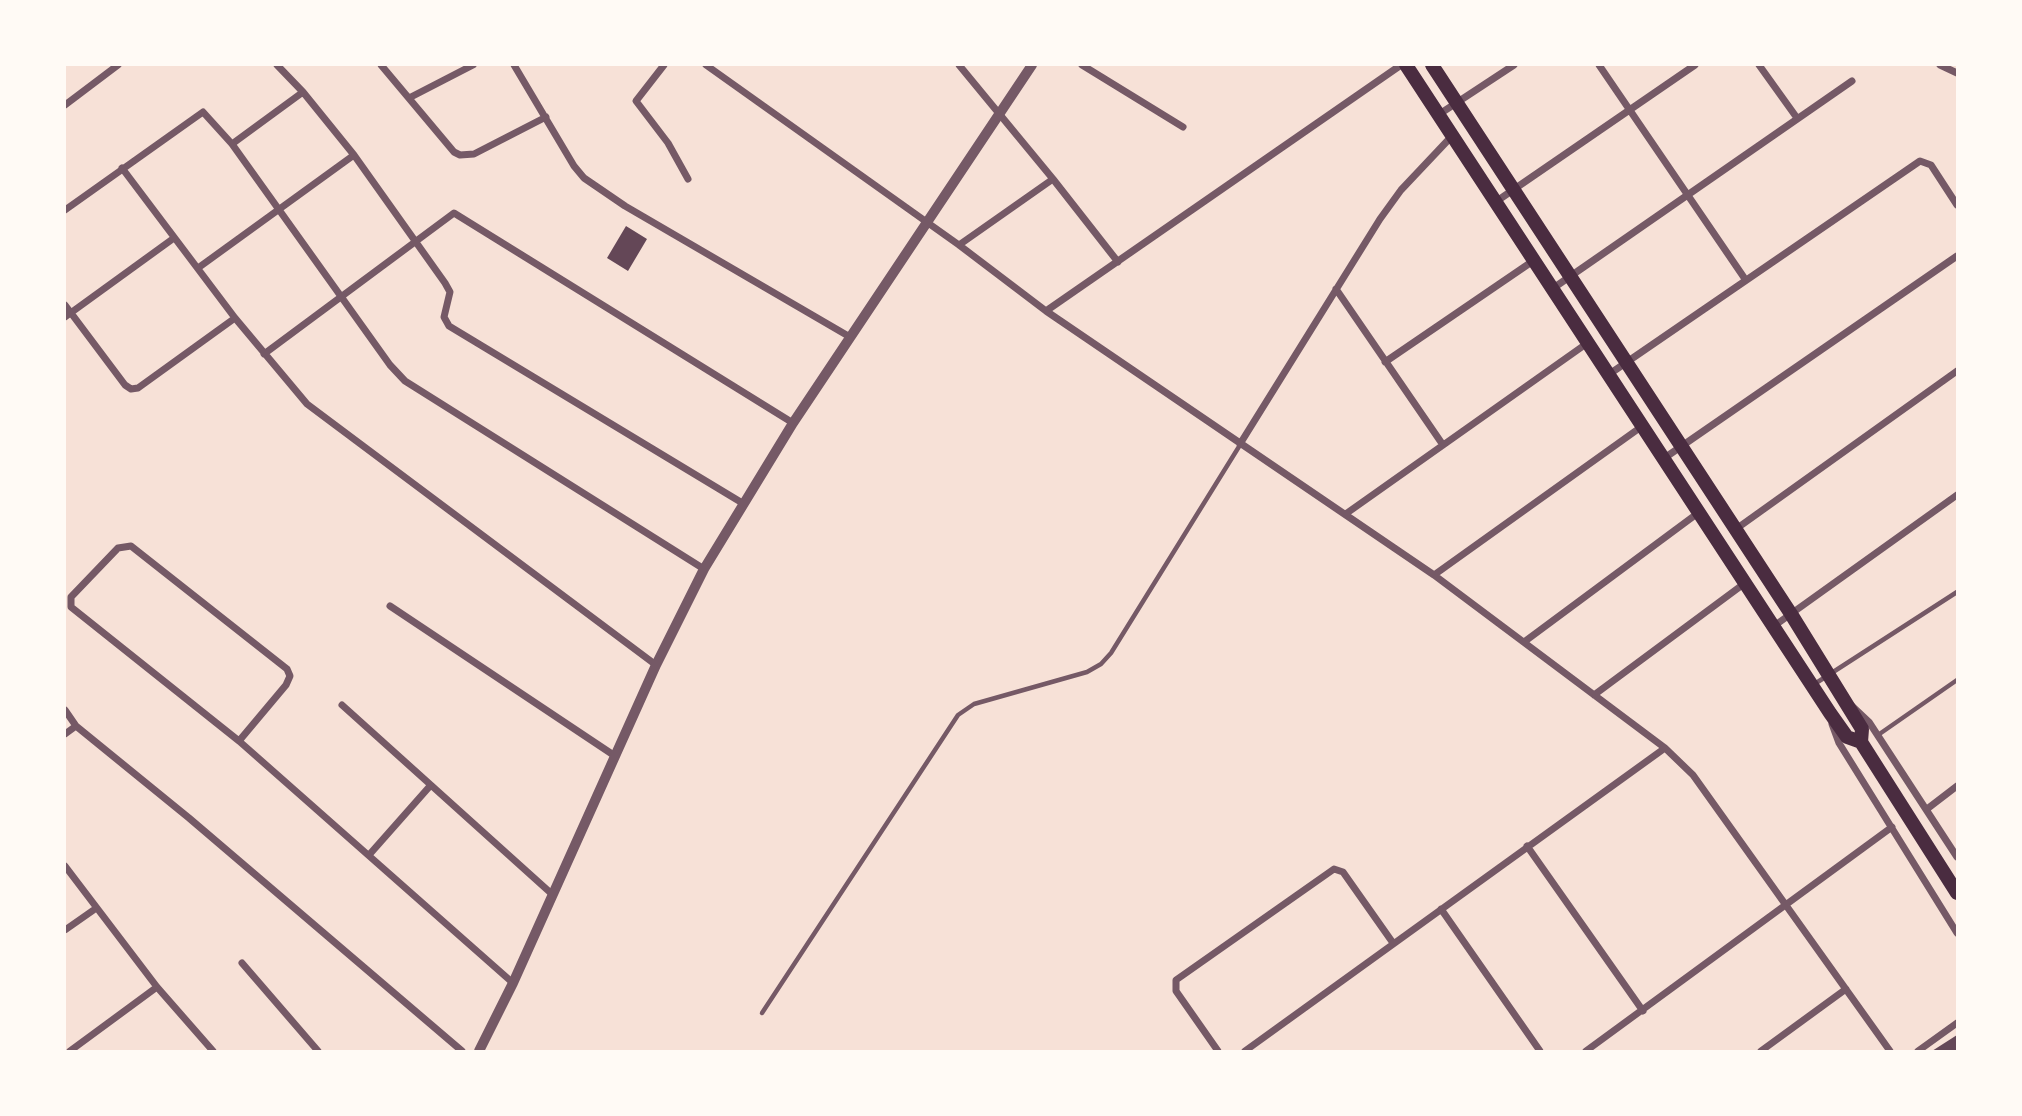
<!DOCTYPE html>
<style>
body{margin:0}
#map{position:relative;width:2022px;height:1116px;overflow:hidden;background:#f7e1d7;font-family:"Golos Text",sans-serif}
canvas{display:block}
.frame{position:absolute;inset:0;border:66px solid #fffaf5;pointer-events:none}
</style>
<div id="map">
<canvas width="2022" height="1116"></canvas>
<div class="frame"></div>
</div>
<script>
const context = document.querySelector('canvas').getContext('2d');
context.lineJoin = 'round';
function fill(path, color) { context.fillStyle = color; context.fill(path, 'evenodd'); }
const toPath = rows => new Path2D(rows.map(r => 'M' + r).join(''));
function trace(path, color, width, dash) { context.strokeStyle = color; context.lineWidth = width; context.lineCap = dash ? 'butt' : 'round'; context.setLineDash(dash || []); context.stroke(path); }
fill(toPath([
 [626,226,647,239,628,271,607,258],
 [1957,1035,1957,1051,1932,1051]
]), '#644757');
trace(toPath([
 [1813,685,1957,592],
 [1878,735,1957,680],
 [762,1013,958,715,974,704,1087,672,1101,664,1111,653,1240,445]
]), '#755966', 4.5);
trace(toPath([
 [277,65,303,92],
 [381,65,454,152,460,155,474,154,546,117],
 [514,65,574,166,584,178,625,206,850,337],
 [664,65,636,101,668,143,688,179],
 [706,65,959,245,1046,311,1434,575,1665,748,1693,775,1890,1051],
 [1082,65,1183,127],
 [1599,65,1745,279],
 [1759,65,1797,118],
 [1940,65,1957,73],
 [409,98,473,65],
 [65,105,118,65],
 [1438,115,1514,65],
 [232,144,303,92,354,155,445,283,450,292,444,317,449,326,744,504],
 [122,168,235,318,307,404,656,665],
 [1053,179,1118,262],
 [1494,203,1695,65],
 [65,210,203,112,232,144,390,365,405,381,704,569],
 [959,245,1053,179,959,65],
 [198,268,354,155],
 [1336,289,1443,445],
 [1552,289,1852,81],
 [65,305,125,385,131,389,138,388,235,318],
 [1046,311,1401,65],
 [65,317,174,238],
 [264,354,454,213,793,423],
 [1385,362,1533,261],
 [1608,375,1920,161,1931,165,1957,205],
 [1240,444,1380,219,1401,190,1451,137],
 [1663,459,1957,256],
 [1347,513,1586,344],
 [1736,529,1957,371],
 [1434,575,1641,427],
 [390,606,615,756],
 [1774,626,1957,495],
 [1524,642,1698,513],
 [1594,695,1745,583],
 [342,705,553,895],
 [1852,706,1869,722,1957,857],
 [65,710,76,726,189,818,462,1051],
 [1832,724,1839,743,1957,933],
 [65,734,76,726],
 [239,741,286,685,290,676,287,669,131,546,118,548,71,597,71,607,239,741,513,983],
 [1927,809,1957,786],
 [1527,846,1643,1011],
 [369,855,430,786],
 [65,866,157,987,213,1051],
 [1441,909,1540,1051],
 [65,930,95,909],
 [242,963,318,1051],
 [70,1051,157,987],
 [1218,1051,1176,991,1176,980,1334,869,1343,872,1393,943],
 [1245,1051,1665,748],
 [1586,1051,1892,827],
 [1761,1051,1846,989],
 [1918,1051,1957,1023]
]), '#755966', 7);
trace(toPath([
 [479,1051,513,983,656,665,704,569,793,423,1032,65]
]), '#755966', 10);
trace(toPath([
 [1406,65,1830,713,1847,737,1861,742,1957,893],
 [1432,65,1791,614,1862,729,1861,742]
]), '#4a2c40', 14);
</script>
